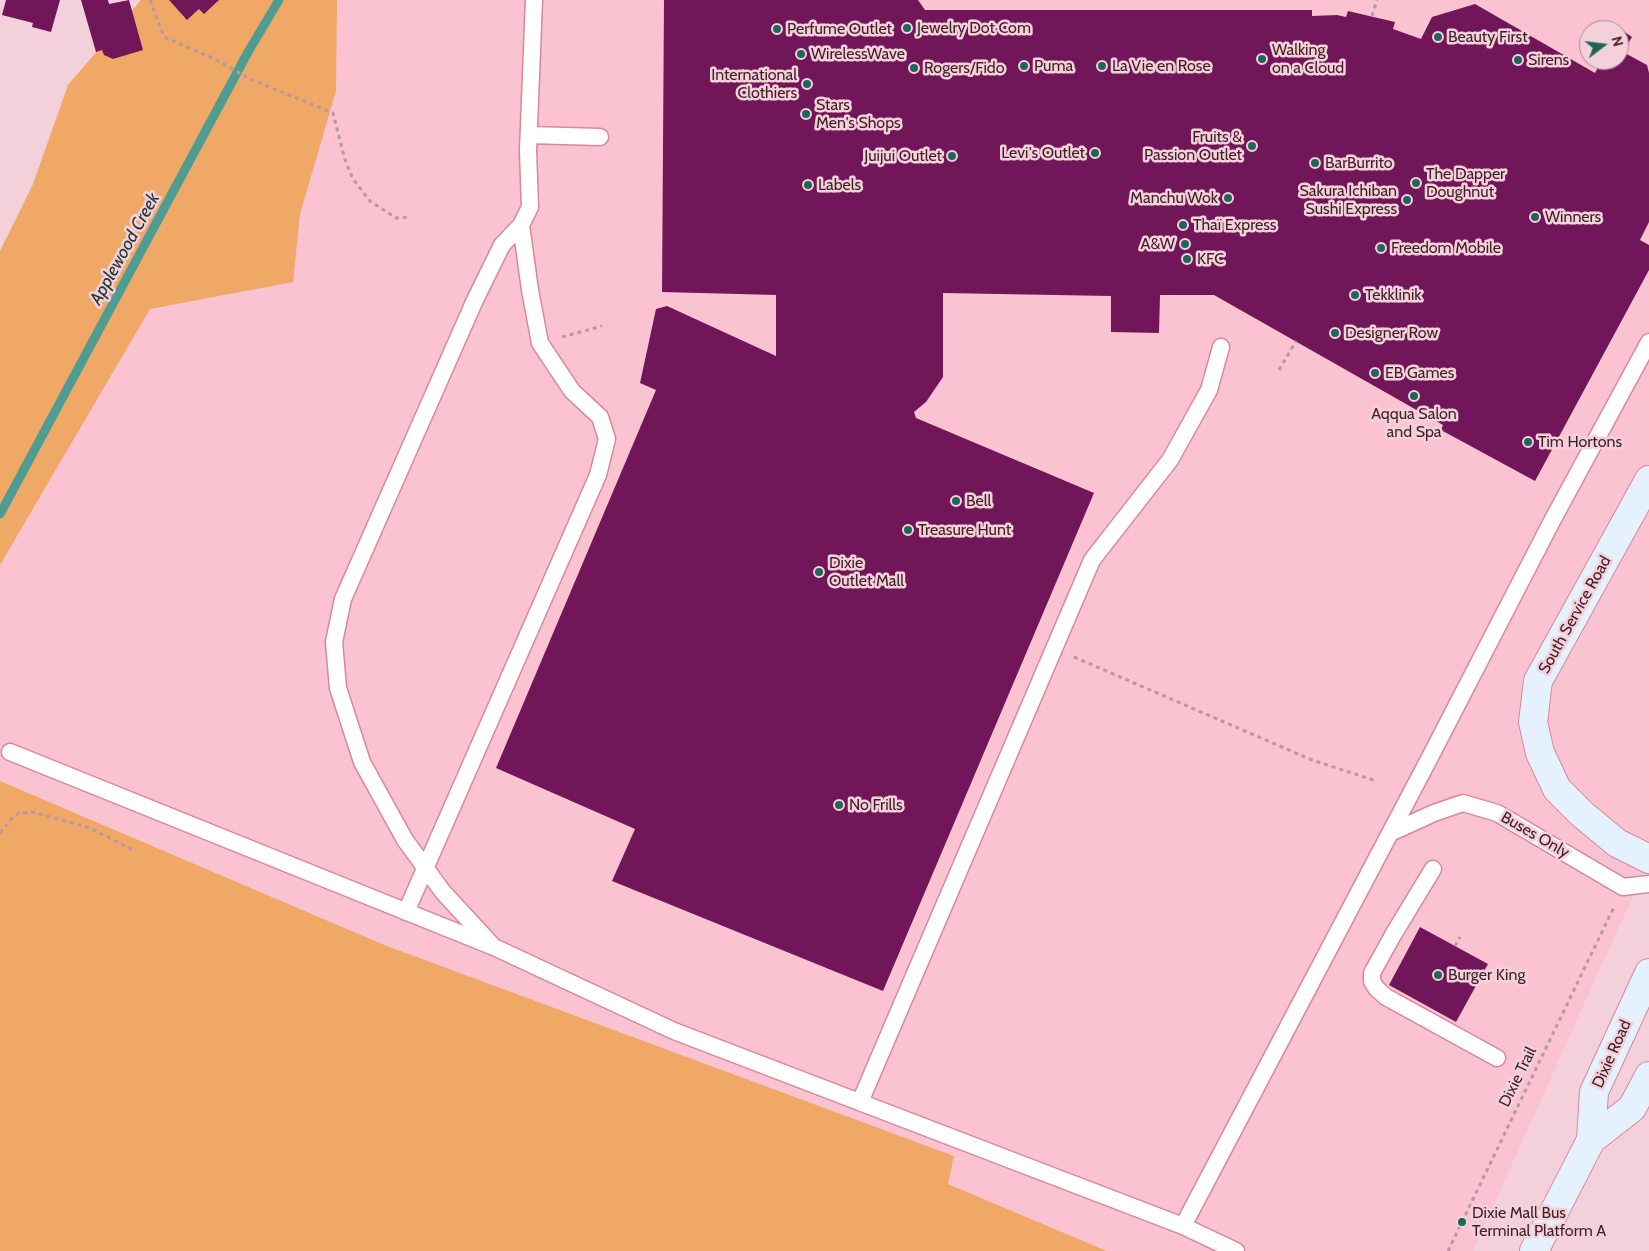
<!DOCTYPE html>
<meta charset="utf-8">
<style>
body{margin:0}
#map{position:relative;width:1649px;height:1251px;overflow:hidden;background:#f4d1da;font-family:Cabin,sans-serif}
canvas{display:block}
.north{position:absolute;left:1579px;top:20px;width:50px;height:50px;box-sizing:border-box;background:#f4d1da;border:1px solid #ac8a93;border-radius:50%;rotate:75deg;font-size:14px;font-weight:700;line-height:20px;text-align:center;color:#3f1f29}
.north::after{content:'';display:block;margin:auto;width:18px;height:22px;background:#1e665b;clip-path:polygon(50% 0,100% 100%,50% 72%,0 100%)}
</style>
<div id="map">
<canvas width="1649" height="1251"></canvas>
<div class="north">N</div>
</div>
<script>
const context = document.querySelector('canvas').getContext('2d');
context.lineJoin = 'round';
function fill(path, color) { context.fillStyle = color; context.fill(path, 'evenodd'); }
const toPath = rows => new Path2D(rows.map(r => 'M' + r).join(''));
function trace(path, color, width, dash) { context.strokeStyle = color; context.lineWidth = width; context.lineCap = dash ? 'butt' : 'round'; context.setLineDash(dash || []); context.stroke(path); }
function write(font, color, halo, rows, align = 'center') {
  context.font = font + ' Cabin,sans-serif'; context.lineWidth = 5; context.setLineDash([]); context.textBaseline = 'middle'; context.strokeStyle = halo; context.fillStyle = color; for (const [text, x, y, turn = 0] of rows) {
    context.save(); context.translate(x, y); context.rotate((+turn || 0) * Math.PI / 180); context.textAlign = isNaN(turn) ? turn : align; if (halo) context.strokeText(text, 0, 0); context.fillText(text, 0, 0); context.restore();
  }
}
fill(toPath([
 [326,0,1649,0,1649,860,1473,1251,1107,1251,0,781,0,559],
 [1589,30,1619,30,1619,60,1589,60]
]), '#fbc2d1');
fill(toPath([
 [141,0,337,0,336,91,300,214,293,282,150,309,0,565,0,251,33,184,68,85],
 [0,781,387,946,954,1156,948,1184,1107,1251,0,1251]
]), '#f0a867');
trace(toPath([
 [0,514,248,52,279,0]
]), '#4e9c92', 9);
fill(toPath([
 [6,0,60,0,51,32,32,27,33,23,2,15],
 [81,0,108,0,109,4,129,0,143,50,113,59,104,55,102,50,96,52],
 [169,0,219,0,204,14,199,9,187,20],
 [664,0,918,0,925,10,1312,10,1312,16,1337,15,1346,17,1348,11,1395,22,1393,29,1421,39,1432,17,1475,4,1595,73,1602,60,1619,60,1619,28,1632,37,1623,52,1647,65,1649,73,1649,222,1640,240,1649,245,1649,270,1535,481,1441,430,1443,425,1214,295,1160,295,1159,333,1111,332,1111,296,943,293,943,377,926,402,914,412,916,418,1094,493,883,991,612,881,635,829,496,768,656,390,640,383,656,309,667,306,776,356,776,295,662,292],
 [1420,927,1488,964,1456,1022,1389,985]
]), '#711659');
const lane = toPath([
 [529,135,600,137],
 [10,752,494,947,674,1031,1183,1226,1236,1251],
 [1390,833,1434,813,1463,803,1497,813,1623,887,1649,884],
 [1433,869,1393,935,1372,973,1372,981,1376,988,1386,997,1497,1058],
 [406,912,598,475,607,439,600,417,572,391,540,343,530,290,521,225],
 [491,944,443,892,405,840,362,762,338,688,334,642,343,599,475,300,502,245,521,225,530,207,528,151,534,0],
 [860,1102,1092,560,1170,460,1209,390,1221,347],
 [1183,1226,1428,761,1552,521,1649,342]
]);
const secondary = toPath([
 [1649,480,1538,681,1533,722,1540,753,1557,789,1582,814,1617,843,1649,859],
 [1591,1140,1632,1108,1649,1076],
 [1534,1251,1591,1140,1594,1092,1649,973]
]);
trace(lane, '#d8879e', 19);
trace(secondary, '#d8879e', 30);
trace(toPath([
 [150,0,164,37,215,59,250,79,333,113,345,160,353,179,370,201,396,218,410,217],
 [1372,16,1377,0],
 [562,337,602,326],
 [1279,370,1296,341],
 [1074,657,1312,760,1376,781],
 [0,833,13,817,19,813,33,812,90,828,135,851],
 [1455,946,1460,937],
 [1448,1251,1614,907]
]), '#ba98a2', 3, [4, 4]);
trace(lane, '#fff', 16);
trace(secondary, '#e5f2fd', 28);
for (const [x, y, r, color] of [
 [907,28,5,"#1e665b"],
 [777,29,5,"#1e665b"],
 [1438,37,5,"#1e665b"],
 [801,54,5,"#1e665b"],
 [1262,59,5,"#1e665b"],
 [1518,60,5,"#1e665b"],
 [1024,66,5,"#1e665b"],
 [1102,66,5,"#1e665b"],
 [914,68,5,"#1e665b"],
 [807,84,5,"#1e665b"],
 [806,114,5,"#1e665b"],
 [1252,146,5,"#1e665b"],
 [1095,153,5,"#1e665b"],
 [952,156,5,"#1e665b"],
 [1315,163,5,"#1e665b"],
 [1416,183,5,"#1e665b"],
 [808,185,5,"#1e665b"],
 [1228,198,5,"#1e665b"],
 [1407,200,5,"#1e665b"],
 [1535,217,5,"#1e665b"],
 [1183,225,5,"#1e665b"],
 [1185,244,5,"#1e665b"],
 [1381,248,5,"#1e665b"],
 [1187,259,5,"#1e665b"],
 [1355,295,5,"#1e665b"],
 [1335,333,5,"#1e665b"],
 [1375,373,5,"#1e665b"],
 [1414,396,5,"#1e665b"],
 [1528,442,5,"#1e665b"],
 [956,501,5,"#1e665b"],
 [908,530,5,"#1e665b"],
 [819,572,5,"#1e665b"],
 [839,805,5,"#1e665b"],
 [1438,975,5,"#1e665b"],
 [1462,1222,5,"#1e665b"]
]) { const dot = new Path2D(); dot.arc(x, y, r, 0, 2 * Math.PI); context.fillStyle = color; context.fill(dot); trace(dot, '#f4d1da', 2); }
write('16px', '#3f1f29', '#f4d1da', [
 ["Jewelry Dot Com",917,28],
 ["Perfume Outlet",787,29],
 ["Beauty First",1448,37],
 ["Walking",1272,50],
 ["on a Cloud",1272,68],
 ["WirelessWave",811,54],
 ["Sirens",1528,60],
 ["Puma",1034,66],
 ["La Vie en Rose",1112,66],
 ["Rogers/Fido",924,68],
 ["International",797,75,"right"],
 ["Clothiers",797,93,"right"],
 ["Stars",816,105],
 ["Men's Shops",816,123],
 ["Fruits &",1242,137,"right"],
 ["Passion Outlet",1242,155,"right"],
 ["Levi's Outlet",1085,153,"right"],
 ["Juijui Outlet",942,156,"right"],
 ["BarBurrito",1325,163],
 ["The Dapper",1426,174],
 ["Doughnut",1426,192],
 ["Labels",818,185],
 ["Sakura Ichiban",1397,191,"right"],
 ["Sushi Express",1397,209,"right"],
 ["Manchu Wok",1218,198,"right"],
 ["Winners",1545,217],
 ["Thaï Express",1193,225],
 ["A&W",1175,244,"right"],
 ["Freedom Mobile",1391,248],
 ["KFC",1197,259],
 ["Tekklinik",1365,295],
 ["Designer Row",1345,333],
 ["EB Games",1385,373],
 ["Aqqua Salon",1414,414,"center"],
 ["and Spa",1414,432,"center"],
 ["Tim Hortons",1538,442],
 ["Bell",966,501],
 ["Treasure Hunt",918,530],
 ["Dixie",829,563],
 ["Outlet Mall",829,581],
 ["No Frills",849,805],
 ["Burger King",1448,975],
 ["Dixie Mall Bus",1472,1213],
 ["Terminal Platform A",1472,1231]
], 'left');
write('16px', '#3f1f29', '#f4d1da', [
 ["South Service Road",1575,615,-61],
 ["Buses Only",1535,835,30],
 ["Dixie Road",1612,1054,-66],
 ["Dixie Trail",1518,1077,-64]
]);
write('italic 18px', '#1d3833', '#f4d1da', [
 ["Applewood Creek",125,249,-61]
]);
</script>
